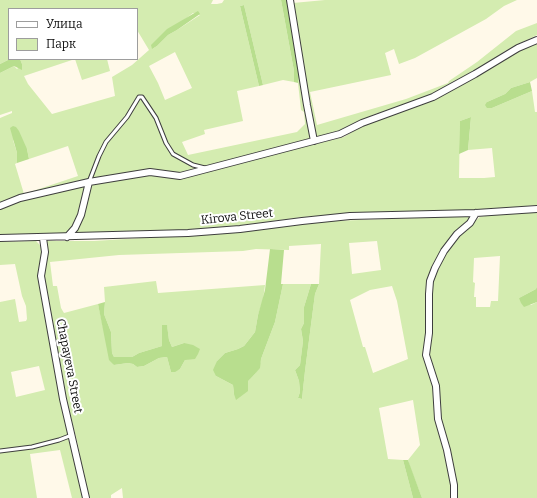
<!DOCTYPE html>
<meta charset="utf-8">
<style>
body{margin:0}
#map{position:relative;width:537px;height:498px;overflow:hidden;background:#fff9e9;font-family:Bitter,serif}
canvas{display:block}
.legend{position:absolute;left:8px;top:8px;width:130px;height:52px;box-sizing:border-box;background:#fff;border:1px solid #9d9d9d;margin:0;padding:5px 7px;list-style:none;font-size:12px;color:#0b0b0b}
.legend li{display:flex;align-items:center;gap:8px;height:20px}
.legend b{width:20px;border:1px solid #9d9d9d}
</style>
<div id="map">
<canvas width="537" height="498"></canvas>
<ul class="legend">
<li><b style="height:5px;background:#fff"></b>Улица</li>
<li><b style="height:11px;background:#d4ecb0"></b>Парк</li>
</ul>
</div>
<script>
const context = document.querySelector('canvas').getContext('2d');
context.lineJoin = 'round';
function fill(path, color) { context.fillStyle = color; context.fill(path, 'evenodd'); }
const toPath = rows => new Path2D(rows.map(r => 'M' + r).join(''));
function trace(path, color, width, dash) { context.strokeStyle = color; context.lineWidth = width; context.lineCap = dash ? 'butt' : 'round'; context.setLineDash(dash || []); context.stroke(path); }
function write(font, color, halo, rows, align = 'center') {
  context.font = font + ' Bitter,serif'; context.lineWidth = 4; context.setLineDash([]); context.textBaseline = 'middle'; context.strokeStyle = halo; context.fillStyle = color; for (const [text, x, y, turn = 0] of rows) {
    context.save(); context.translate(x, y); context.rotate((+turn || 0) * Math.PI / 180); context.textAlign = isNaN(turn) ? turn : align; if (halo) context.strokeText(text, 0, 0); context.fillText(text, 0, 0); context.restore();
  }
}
fill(toPath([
 [0,0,213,0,211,4,217,4,222,3,224,0,281,0,294,71,294,82,283,80,263,85,244,5,240,6,259,86,237,91,243,121,204,130,205,134,182,142,188,155,297,132,305,124,304,112,301,110,298,83,300,71,293,3,325,0,517,0,504,6,486,19,415,58,399,64,394,49,385,53,391,75,310,92,317,125,406,99,448,83,449,81,477,62,516,31,537,23,537,35,505,51,484,66,431,96,399,108,375,114,338,132,179,173,150,170,0,203,0,118,12,113,12,111,0,115,0,73,14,66,17,69,22,64,20,59,107,59,110,71,82,80,75,59,24,76,28,84,52,114,115,96,112,77,132,65,149,50,137,30,137,9,9,9,10,59,0,64],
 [193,13,200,15,177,30,168,35,157,46,152,49,184,20],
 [175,52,192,88,165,100,158,83,149,66],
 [13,140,27,149,29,159,68,146,78,176,24,194,15,164,17,163,17,153],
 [537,43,537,78,530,82,511,88,505,94,487,102,492,108,532,91,535,112,537,112,537,205,484,210,377,213,303,217,221,228,84,235,0,235,0,209,23,200,88,184,151,174,180,177,344,137,365,124,401,110,524,48],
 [471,117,468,150,492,148,495,177,484,178,459,178,460,121],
 [537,212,537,286,536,289,519,298,531,305,537,302,537,498,456,498,428,354,432,280,437,267,448,250,459,235,480,217,491,215],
 [500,256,498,301,491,301,490,307,476,307,476,297,474,297,475,283,473,282,474,258],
 [473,216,448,241,429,278,425,356,434,388,453,487,452,498,422,498,410,467,408,460,420,445,413,400,379,408,388,459,403,460,413,498,123,498,122,488,111,495,111,498,87,498,78,445,65,395,44,278,46,241,94,241,235,232,331,221],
 [377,241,381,270,352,274,349,243],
 [321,244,319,284,315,294,305,371,302,399,298,398,300,392,299,381,295,370,300,365,303,341,301,329,304,323,304,307,311,284,283,284,275,322,261,359,259,368,254,375,234,394,233,385,216,376,217,361,225,353,238,349,244,346,255,332,258,315,263,300,265,285,158,293,156,281,104,287,105,302,104,314,111,332,112,353,114,357,132,357,139,353,162,346,162,325,167,326,169,340,172,347,184,343,185,360,180,369,171,372,167,357,159,358,144,366,137,367,133,364,128,363,114,365,107,345,98,304,64,313,61,308,57,286,53,286,50,262,119,255,243,251,256,249,289,250,289,246],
 [392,286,397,301,408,359,373,373,365,347,363,347,350,300,370,290],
 [36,241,41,246,42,252,40,279,62,407,84,498,72,498,60,450,30,454,37,498,0,498,0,302,15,299,19,322,26,321,27,319,26,306,22,296,15,264,0,265,0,242],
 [39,366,45,390,16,397,11,372]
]), '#d4ecb0');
fill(toPath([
 [281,0,288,0,300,71,298,83,294,82,294,71],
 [244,5,263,85,259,86,240,6],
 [198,11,200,14,177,30,168,35,157,46,152,49,151,45,167,29],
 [10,59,20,59,22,64,22,70,14,66,0,73,0,64],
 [530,82,532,91,492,108,487,108,485,105,487,102,505,94,511,88],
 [471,117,468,150,459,154,460,121],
 [13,126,16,127,19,131,27,149,29,159,17,163,17,153,10,128],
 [270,249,284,250,281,284,283,284,275,322,261,359,260,368,254,375,248,381,248,391,236,400,234,394,233,385,216,376,213,370,217,361,225,353,238,349,244,346,255,332,258,315,265,290],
 [311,284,319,284,315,294,305,371,302,399,298,398,300,392,299,381,295,370,300,365,303,341,301,329,304,323,304,307],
 [537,286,537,302,524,307,521,303,519,298,536,289],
 [105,302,104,314,111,332,112,353,114,357,132,357,139,353,162,346,162,325,167,325,169,340,172,347,184,343,193,345,200,349,198,354,195,359,185,360,180,369,175,372,171,372,167,357,159,358,144,366,137,367,133,364,128,363,114,365,109,360,98,304],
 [403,460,408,460,422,498,413,498]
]), '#b8de8e');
const lane = toPath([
 [89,182,99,156,106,142,127,117,139,97,142,97,156,118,166,143,173,154,193,165,205,168],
 [0,451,32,447,59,440,72,435]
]);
const street = toPath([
 [290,0,307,105,314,141],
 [0,206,20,198,89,182,150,172,180,176,340,134,362,123,433,97,475,74,518,48,537,40],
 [67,237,75,228,81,215,89,182],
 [0,238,188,233,240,229,302,221,350,216,476,213,537,209],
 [43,238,45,252,41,276,63,399,86,498],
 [454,498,454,485,447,450,438,419,436,386,426,355,429,333,429,294,430,281,435,268,444,251,457,234,470,223,476,213]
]);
trace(lane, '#3e3e3e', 5);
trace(street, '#3e3e3e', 8);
trace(lane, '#fff', 3);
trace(street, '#fff', 6);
write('12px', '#0b0b0b', '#fff', [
 ["Kirova Street",237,217,-6],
 ["Chapayeva Street",69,366,79]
]);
</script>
